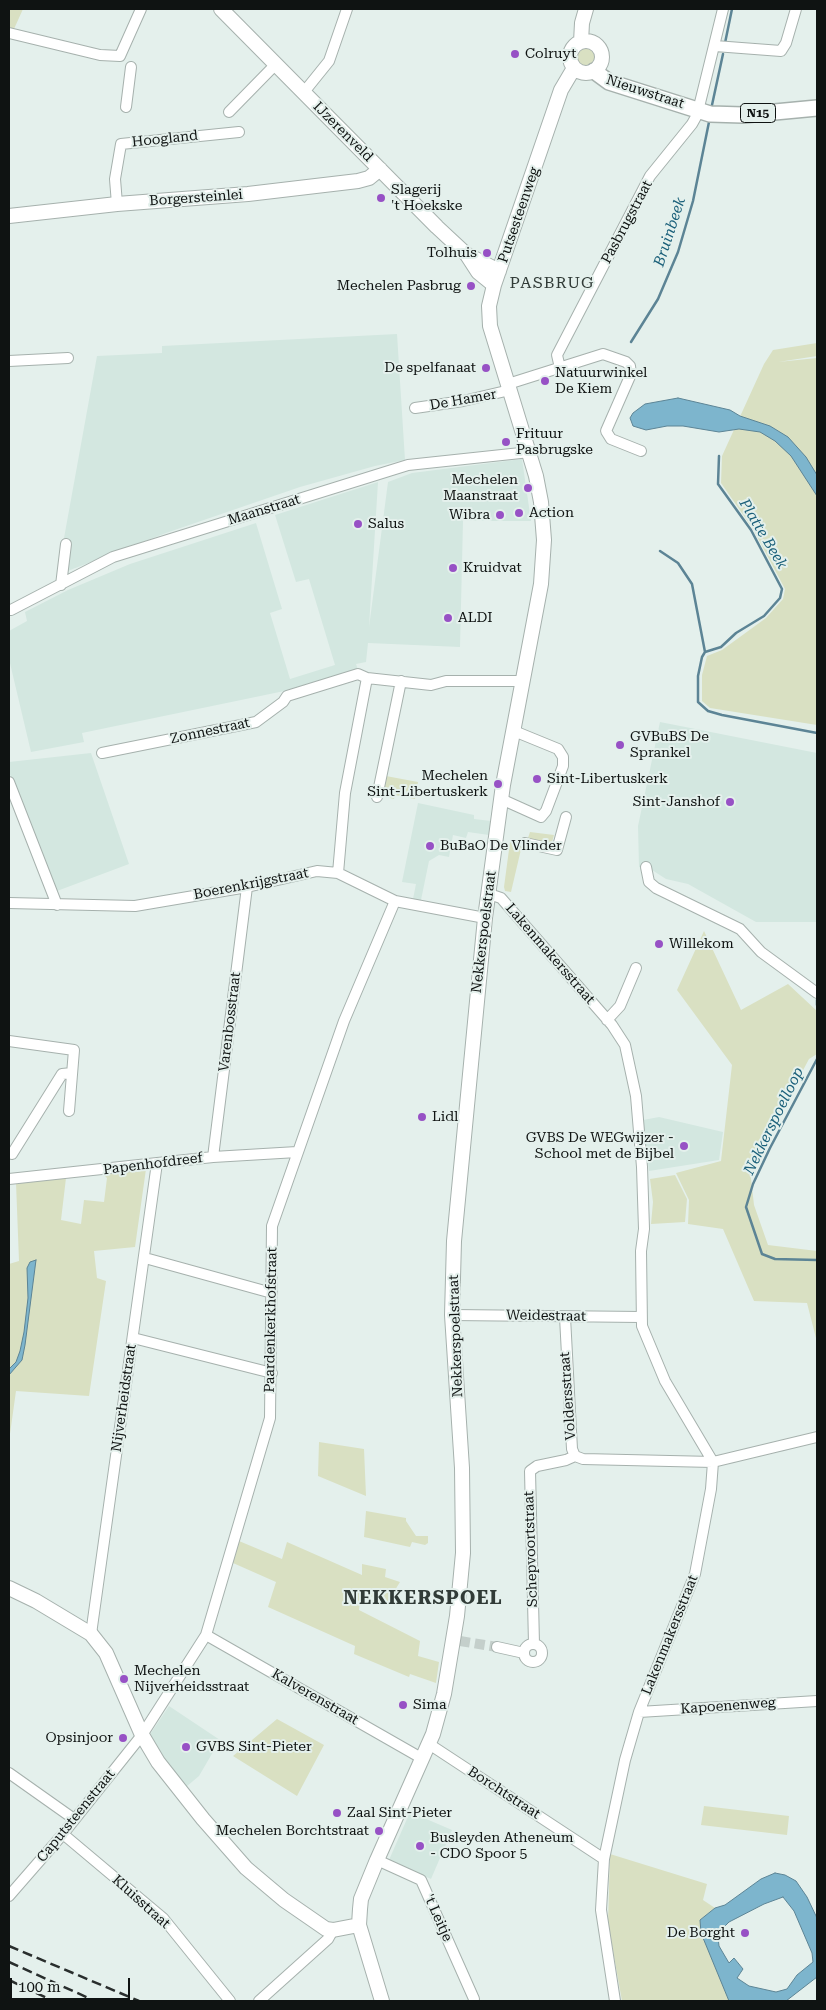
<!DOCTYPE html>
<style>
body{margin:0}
#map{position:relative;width:826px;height:2010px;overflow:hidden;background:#e4f0ec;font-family:"Roboto Serif",serif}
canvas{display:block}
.frame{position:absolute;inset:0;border:10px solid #0f1312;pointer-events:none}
.scale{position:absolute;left:10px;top:1978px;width:120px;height:22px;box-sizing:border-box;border:2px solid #0f1312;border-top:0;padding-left:6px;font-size:15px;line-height:18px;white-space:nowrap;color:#0f1312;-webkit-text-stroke:4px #e4f0ec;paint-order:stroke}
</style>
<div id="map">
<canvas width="826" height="2010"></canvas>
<div class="frame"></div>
<div class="scale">100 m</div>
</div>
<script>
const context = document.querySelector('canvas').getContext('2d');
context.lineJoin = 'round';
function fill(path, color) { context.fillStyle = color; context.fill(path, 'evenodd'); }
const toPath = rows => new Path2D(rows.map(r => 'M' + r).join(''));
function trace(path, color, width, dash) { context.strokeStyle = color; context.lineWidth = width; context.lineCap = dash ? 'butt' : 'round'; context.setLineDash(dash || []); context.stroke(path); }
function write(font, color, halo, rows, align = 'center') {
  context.font = font + ' "Roboto Serif",serif'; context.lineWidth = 4; context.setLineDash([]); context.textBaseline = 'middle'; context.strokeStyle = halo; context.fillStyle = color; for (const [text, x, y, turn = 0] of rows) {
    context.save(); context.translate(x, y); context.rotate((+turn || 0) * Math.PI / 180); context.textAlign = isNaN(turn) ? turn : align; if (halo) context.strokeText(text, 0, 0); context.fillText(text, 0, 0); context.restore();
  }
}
fill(toPath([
 [397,334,405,460,375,466,300,487,166,533,65,572,70,539,64,538,97,356,162,353,162,346],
 [522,459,531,521,463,521,460,647,368,643,366,662,356,664,358,670,294,689,82,733,84,742,31,752,9,659,9,631,27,621,25,612,68,590,130,564,256,523,282,609,270,613,290,679,335,665,309,579,296,582,275,515,378,482,369,627,388,482,412,473],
 [660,722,817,753,817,922,756,922,688,884,666,879,652,870,639,867,638,826],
 [91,753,129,864,57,891,9,772,9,762],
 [418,803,474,815,474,819,491,821,489,835,468,832,466,838,453,835,449,857,439,855,429,861,421,900,413,899,416,884,402,882],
 [659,1117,723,1132,719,1160,649,1171,643,1120],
 [169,1706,220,1740,199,1776,186,1787,168,1769,151,1737,151,1733],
 [410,1812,452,1830,431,1879,389,1860]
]), '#d3e7e0');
fill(toPath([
 [9,9,23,9,14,29,9,27],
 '575 58a10 10 0 1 1 20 0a10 10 0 1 1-20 0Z',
 [817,343,817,356,778,362,817,358,817,725,710,708,702,701,702,675,707,656,722,650,766,618,783,599,785,589,753,529,721,483,722,456,764,364,773,350],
 [386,776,418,782,415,799,395,795,394,799,382,796],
 [530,832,554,835,551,846,527,841],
 [510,842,522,845,511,892,505,891,504,887],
 [704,931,741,1010,788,984,817,1011,817,1054,809,1059,750,1170,754,1205,768,1245,817,1251,817,1342,807,1303,754,1301,723,1229,688,1224,689,1200,676,1173,721,1161,732,1065,677,990],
 [146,1169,135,1247,94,1251,97,1278,106,1281,89,1396,16,1391,9,1441,9,1264,19,1261,16,1183,66,1178,61,1220,81,1224,84,1200,104,1202,107,1178,104,1175],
 [675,1175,687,1199,685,1222,651,1224,653,1202,650,1179],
 [319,1442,364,1449,366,1496,318,1476],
 [366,1511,406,1518,406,1521,416,1536,428,1536,428,1543,425,1545,412,1542,410,1547,364,1537],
 [239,1541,282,1559,287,1542,362,1575,362,1564,386,1569,385,1577,400,1582,387,1603,361,1592,359,1610,420,1641,418,1656,439,1662,436,1683,410,1674,409,1677,354,1654,355,1646,268,1607,276,1582,233,1563],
 [277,1719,324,1745,297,1796,233,1756],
 [704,1806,789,1816,787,1835,701,1825],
 [610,1854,707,1884,703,1900,715,1908,700,1920,729,2001,622,2001,608,1923]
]), '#d9e0c2');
const water = toPath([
 [678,398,730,410,740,416,770,426,788,437,806,457,817,475,817,496,791,456,775,441,760,432,739,429,719,432,683,426,667,426,646,430,633,426,630,418,633,413,645,404,678,398],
 [36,1260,25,1345,22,1360,9,1375,9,1369,16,1362,20,1351,24,1332,28,1298,27,1268,30,1262,36,1260],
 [775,1873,785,1875,796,1881,807,1897,817,1918,817,1977,786,2001,729,2001,701,1933,700,1920,715,1908,725,1905,761,1879,775,1873],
 [783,1897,794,1911,812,1953,813,1962,797,1975,787,1989,776,1992,749,1986,737,1978,743,1969,734,1958,729,1963,719,1946,718,1937,722,1929,729,1922,764,1904,783,1897]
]);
fill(water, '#7db5cd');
trace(water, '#5c8495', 1);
trace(toPath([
 [725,43,732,9],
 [712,105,723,54],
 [631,342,658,299,678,252,693,201,709,122],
 [719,456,718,484,751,530,782,589,780,598,764,616,736,633,721,647,705,652,702,657,698,676,698,702,708,711,722,715,817,733],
 [660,551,678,563,692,584,705,652],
 [817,1000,817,1005],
 [817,1059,770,1148,753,1184,746,1207,762,1254,775,1259,817,1260]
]), '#5c8495', 2.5);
trace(toPath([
 [460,1641,497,1647]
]), '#c4cfcb', 10, [10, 5]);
const street = toPath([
 [9,33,100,55,120,56,141,9],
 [715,46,781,51,786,43,796,9],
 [304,92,329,61,347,9],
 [126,107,131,67],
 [229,112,276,64],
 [117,204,115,179,121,144,239,132],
 [9,361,68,358],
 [560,368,557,355,650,176,692,124,697,115,723,9],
 [508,384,603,354,626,362,630,366,631,374,606,431,611,439,641,451],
 [415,408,463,401,510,390],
 [61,585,66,544],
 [11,610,113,557,408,465,530,452],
 [102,753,256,722,283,702,287,696,358,674,367,678,431,685,446,681,523,681],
 [9,782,57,905],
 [377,797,401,681],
 [501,799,541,817,546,811,563,766,563,757,558,749,514,731],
 [525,843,557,850,566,817],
 [646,867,649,882,656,888,740,929,761,952,817,993],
 [338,873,345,793,367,678],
 [489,894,501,898,612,1025,625,1045,636,1096,642,1167,644,1229,641,1251,642,1326,665,1381,713,1462,711,1489,695,1574,639,1712,625,1760,604,1859,601,1910,615,2001],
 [9,903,135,906,247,887,317,871,338,873,395,901,485,918],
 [607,1020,620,1006,636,968],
 [9,1041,74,1050,69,1111],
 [12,1154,62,1074,72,1073],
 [213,1157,247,887],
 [9,1179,213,1157,297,1152],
 [145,1258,272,1293],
 [452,1315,641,1317],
 [565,1317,572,1449,575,1456,583,1459,713,1462,817,1437],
 [133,1338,272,1373],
 [91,1634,157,1163],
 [206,1635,423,1759],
 [534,1644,530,1471,537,1466,566,1460,575,1456],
 '524 1653a9 9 0 1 1 18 0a9 9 0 1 1-18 0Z',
 [497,1647,524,1653],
 [639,1712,817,1701],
 [429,1744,604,1859],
 [9,1773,74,1819],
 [63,1834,163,1918,230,2001],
 [377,1860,421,1880,474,1999],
 [9,1896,63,1834,142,1735,206,1635,270,1418,272,1226,344,1021,395,901],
 [259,2001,328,1939,333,1930]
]);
const secondary = toPath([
 [221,9,437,227,466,254,499,271],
 '570 57a16 16 0 1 1 32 0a16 16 0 1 1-32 0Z',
 [581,42,582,23,586,9],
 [9,216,117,204,248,194,358,181,369,178,380,169],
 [467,255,478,272,494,285],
 [9,1588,36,1601,91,1634,106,1653,142,1735,158,1762,203,1819,246,1868,284,1900,326,1929,333,1930,359,1925],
 [382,2001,359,1925,360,1909,361,1899,377,1860,433,1734,444,1694,457,1616,463,1553,462,1468,452,1315,454,1241,485,918,503,785,541,584,544,540,541,502,536,476,490,326,489,306,494,285,561,90,574,68]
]);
const primary = toPath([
 [594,71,609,82,710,114,743,115,817,108]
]);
trace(street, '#a6b1ad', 12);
trace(secondary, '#a6b1ad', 16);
trace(primary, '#a6b1ad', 18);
trace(street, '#fff', 10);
trace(secondary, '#fff', 14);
trace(primary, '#fff', 15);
trace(toPath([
 [9,1946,139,2001],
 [9,1962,95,2001],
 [9,1980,53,2001]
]), '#292e2d', 2.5, [10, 5]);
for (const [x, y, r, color] of [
 [515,54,5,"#9751c5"],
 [381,198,5,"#9751c5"],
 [487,253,5,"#9751c5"],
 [471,286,5,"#9751c5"],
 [486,368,5,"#9751c5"],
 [545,381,5,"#9751c5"],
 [506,442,5,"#9751c5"],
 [528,488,5,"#9751c5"],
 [519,513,5,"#9751c5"],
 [500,515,5,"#9751c5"],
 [358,524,5,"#9751c5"],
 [453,568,5,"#9751c5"],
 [448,618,5,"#9751c5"],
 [620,745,5,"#9751c5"],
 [537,779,5,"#9751c5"],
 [498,784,5,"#9751c5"],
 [730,802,5,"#9751c5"],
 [430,846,5,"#9751c5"],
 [659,944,5,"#9751c5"],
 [422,1117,5,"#9751c5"],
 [684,1146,5,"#9751c5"],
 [124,1679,5,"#9751c5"],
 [403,1705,5,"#9751c5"],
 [123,1738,5,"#9751c5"],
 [186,1747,5,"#9751c5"],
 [337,1813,5,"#9751c5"],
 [379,1831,5,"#9751c5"],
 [420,1846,5,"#9751c5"],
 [745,1933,5,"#9751c5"]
]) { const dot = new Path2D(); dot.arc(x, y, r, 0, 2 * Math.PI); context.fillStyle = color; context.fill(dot); trace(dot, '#e4f0ec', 2); }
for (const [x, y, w] of [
 [758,113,35]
]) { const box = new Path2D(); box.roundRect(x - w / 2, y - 9.5, w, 19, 4); context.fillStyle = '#e4f0ec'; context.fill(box); trace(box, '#0f1312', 1); }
write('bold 12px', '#0f1312', null, [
 ["N15",758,113]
]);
write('14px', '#0f1312', '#e4f0ec', [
 ["Colruyt",525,54],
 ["Slagerij",391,190],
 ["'t Hoekske",391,206],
 ["Tolhuis",477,253,"right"],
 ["Mechelen Pasbrug",461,286,"right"],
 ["De spelfanaat",476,368,"right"],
 ["Natuurwinkel",555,373],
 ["De Kiem",555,389],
 ["Frituur",516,434],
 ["Pasbrugske",516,450],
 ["Mechelen",518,480,"right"],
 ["Maanstraat",518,496,"right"],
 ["Action",529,513],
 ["Wibra",490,515,"right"],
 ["Salus",368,524],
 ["Kruidvat",463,568],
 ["ALDI",458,618],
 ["GVBuBS De",630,737],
 ["Sprankel",630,753],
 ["Mechelen",488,776,"right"],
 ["Sint-Libertuskerk",488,792,"right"],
 ["Sint-Libertuskerk",547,779],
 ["Sint-Janshof",720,802,"right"],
 ["BuBaO De Vlinder",440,846],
 ["Willekom",669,944],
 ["Lidl",432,1117],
 ["GVBS De WEGwijzer -",674,1138,"right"],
 ["School met de Bijbel",674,1154,"right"],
 ["Mechelen",134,1671],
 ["Nijverheidsstraat",134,1687],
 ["Sima",413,1705],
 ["Opsinjoor",113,1738,"right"],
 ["GVBS Sint-Pieter",196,1747],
 ["Zaal Sint-Pieter",347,1813],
 ["Mechelen Borchtstraat",369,1831,"right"],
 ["Busleyden Atheneum",430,1838],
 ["- CDO Spoor 5",430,1854],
 ["De Borght",735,1933,"right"]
], 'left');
write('14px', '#0f1312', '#e4f0ec', [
 ["Nieuwstraat",645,92,18],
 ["IJzerenveld",343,132,45],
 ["Hoogland",165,139,-6],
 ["Borgersteinlei",196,198,-4],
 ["Putsesteenweg",519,215,-71],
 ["Pasbrugstraat",627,222,-62],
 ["De Hamer",463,400,-10],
 ["Maanstraat",264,510,-17],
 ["Zonnestraat",210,731,-12],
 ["Boerenkrijgstraat",251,884,-11],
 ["Nekkerspoelstraat",484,932,-83],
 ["Lakenmakersstraat",550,954,49],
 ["Varenbosstraat",230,1022,-83],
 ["Papenhofdreef",153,1164,-7],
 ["Weidestraat",546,1316,1],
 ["Paardenkerkhofstraat",271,1320,-89],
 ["Nekkerspoelstraat",456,1336,-92],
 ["Voldersstraat",568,1396,-94],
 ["Nijverheidstraat",124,1398,-82],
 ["Schepvoortstraat",531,1549,-92],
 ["Lakenmakersstraat",670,1635,-68],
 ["Kalverenstraat",315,1697,30],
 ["Kapoenenweg",728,1706,-4],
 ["Borchtstraat",504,1793,33],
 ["Caputsteenstraat",76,1816,-51],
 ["Kluisstraat",141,1902,42],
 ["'t Leitje",438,1918,66]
]);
write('italic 15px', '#1b607a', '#e4f0ec', [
 ["Bruinbeek",670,232,-72],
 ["Platte Beek",763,534,59],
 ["Nekkerspoelloop",774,1121,-64]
]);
context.letterSpacing = '1px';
write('16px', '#313b37', '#e4f0ec', [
 ["PASBRUG",552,283]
]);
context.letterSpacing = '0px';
context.letterSpacing = '1px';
write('bold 19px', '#313b37', '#e4f0ec', [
 ["NEKKERSPOEL",423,1598]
]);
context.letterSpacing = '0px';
</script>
